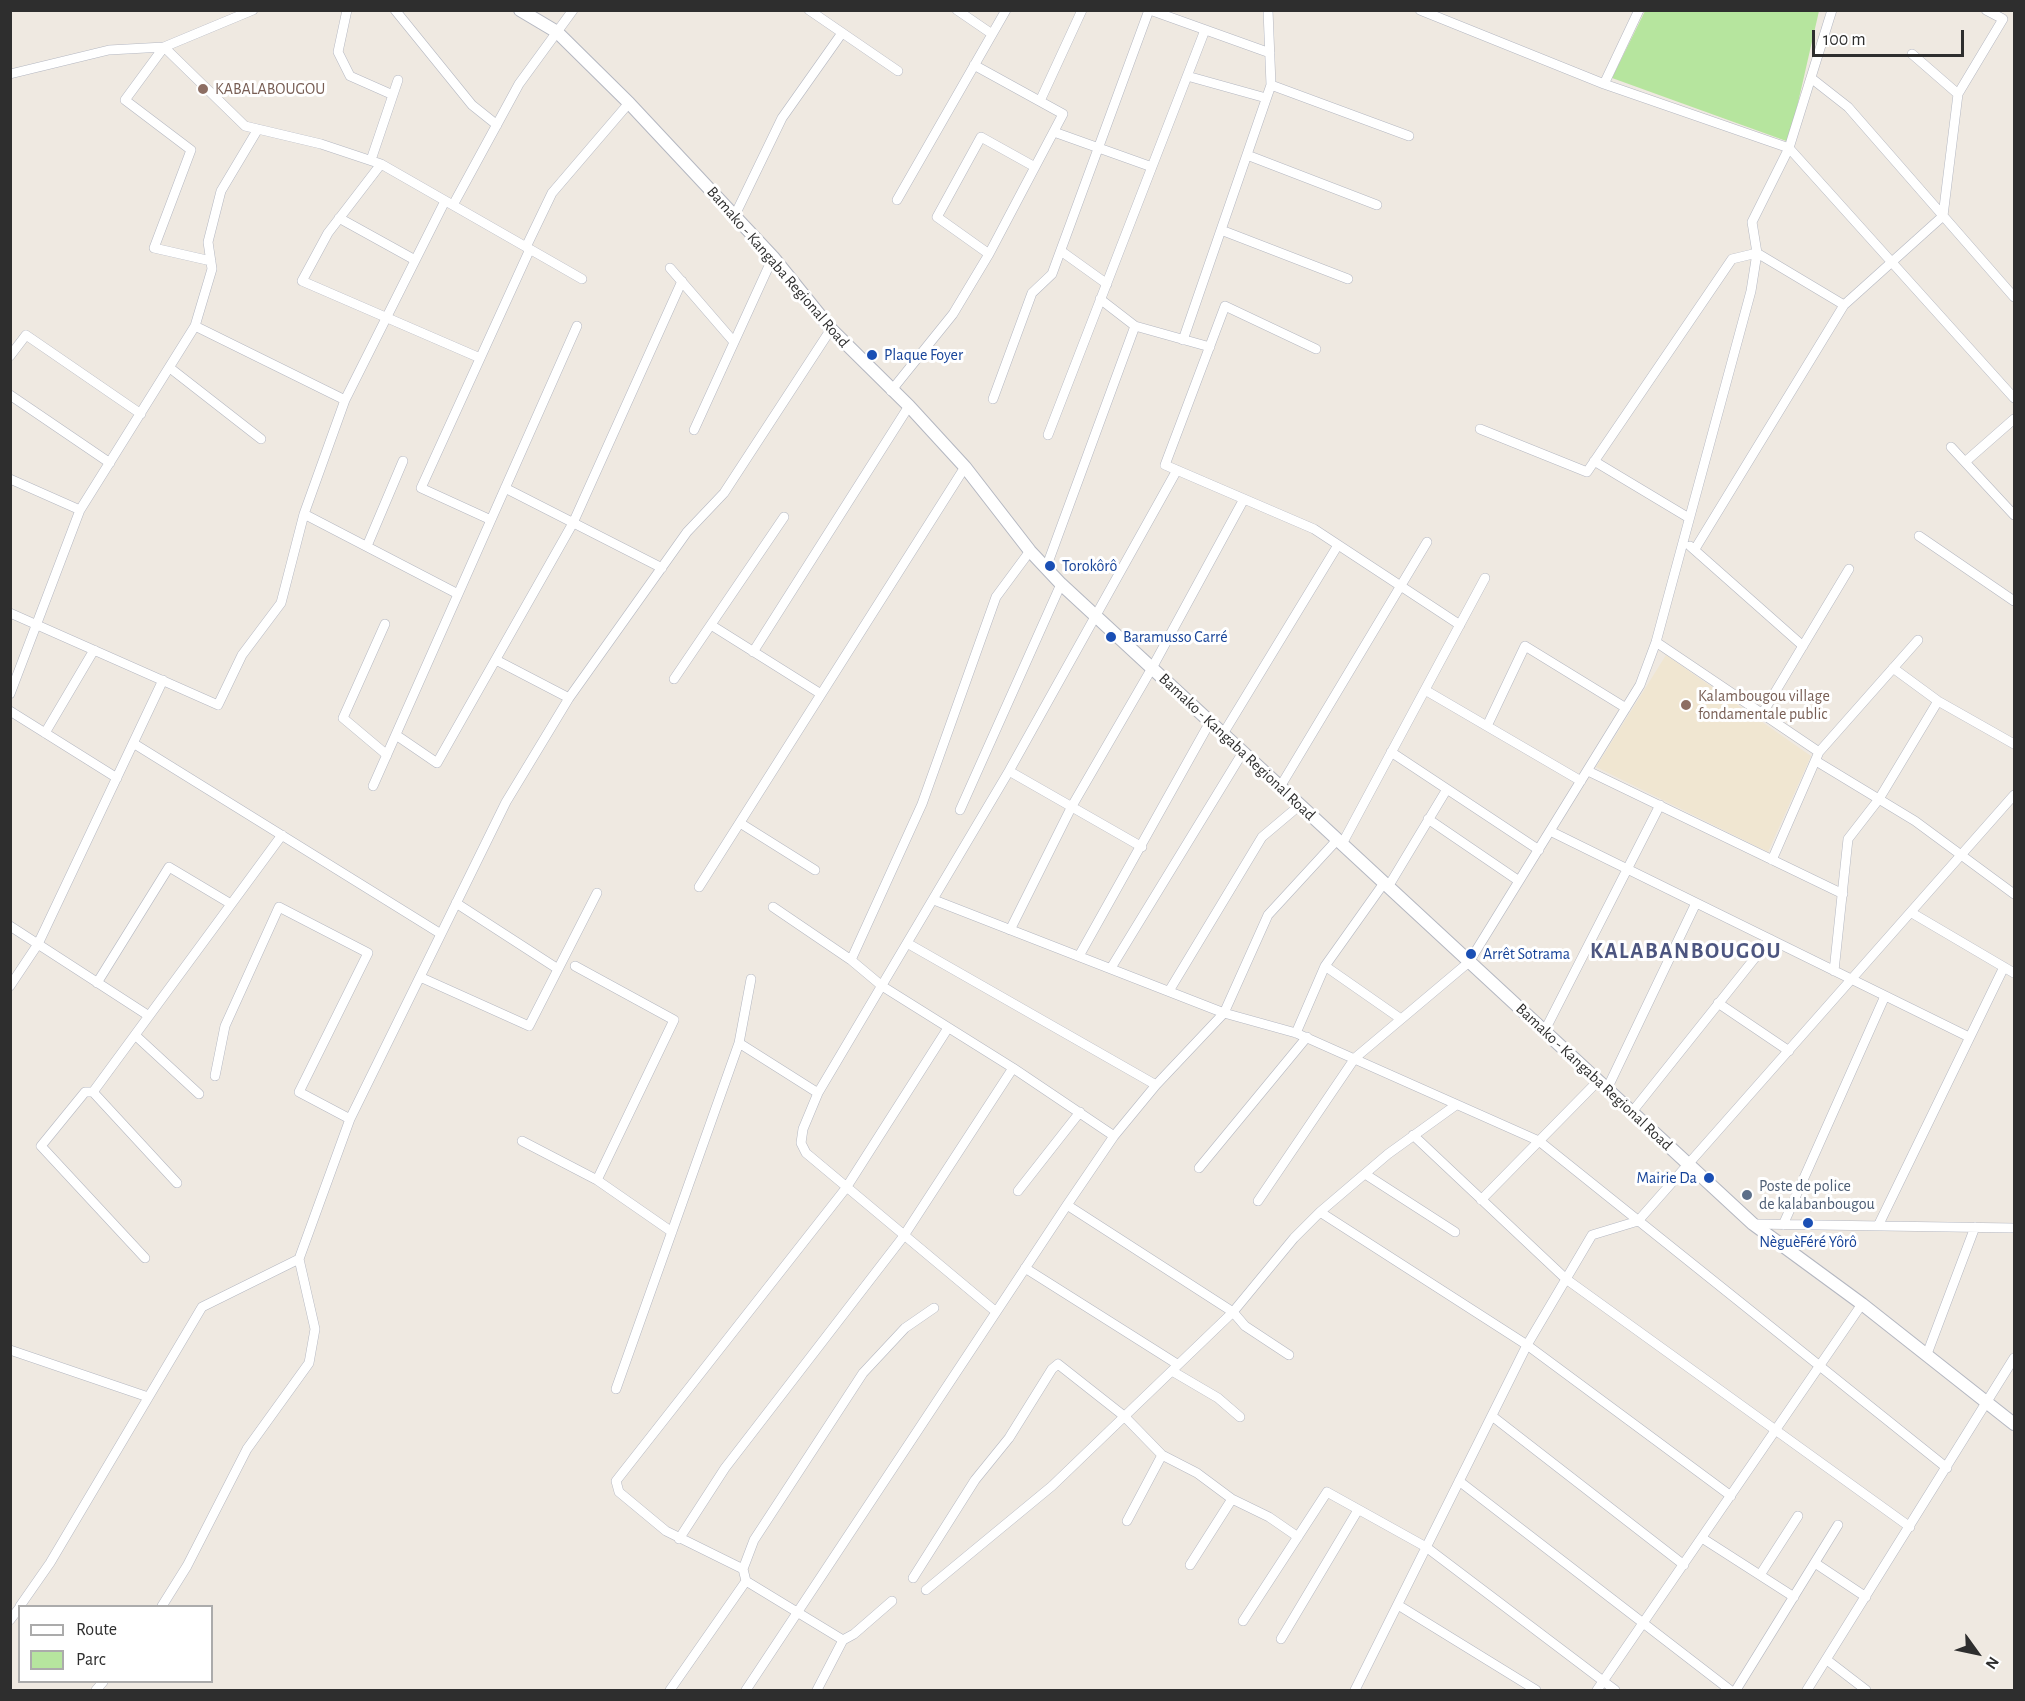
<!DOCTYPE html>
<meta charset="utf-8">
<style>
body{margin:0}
#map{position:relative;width:2025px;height:1701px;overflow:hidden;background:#efe9e1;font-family:"Alegreya Sans",sans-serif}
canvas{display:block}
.frame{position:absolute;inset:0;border:12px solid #2e2e2e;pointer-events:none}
.legend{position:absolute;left:18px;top:1605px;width:195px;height:78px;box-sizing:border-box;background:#fff;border:2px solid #ababab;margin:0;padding:8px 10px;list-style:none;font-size:18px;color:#2e2e2e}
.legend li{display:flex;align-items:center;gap:12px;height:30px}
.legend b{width:30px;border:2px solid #ababab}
.north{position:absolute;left:1947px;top:1623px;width:60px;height:60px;-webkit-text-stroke:4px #fff;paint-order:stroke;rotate:123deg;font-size:16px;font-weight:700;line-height:24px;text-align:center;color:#2e2e2e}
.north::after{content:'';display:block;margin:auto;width:21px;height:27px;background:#2e2e2e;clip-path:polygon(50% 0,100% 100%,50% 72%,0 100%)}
.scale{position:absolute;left:1812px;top:30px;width:152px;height:27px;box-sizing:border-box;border:3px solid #2e2e2e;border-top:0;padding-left:8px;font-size:18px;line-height:21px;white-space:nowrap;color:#2e2e2e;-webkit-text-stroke:4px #fff;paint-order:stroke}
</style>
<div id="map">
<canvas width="2025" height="1701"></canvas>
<div class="frame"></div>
<ul class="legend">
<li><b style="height:8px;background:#fff"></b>Route</li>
<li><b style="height:16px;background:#b6e59e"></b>Parc</li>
</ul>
<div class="north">N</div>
<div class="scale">100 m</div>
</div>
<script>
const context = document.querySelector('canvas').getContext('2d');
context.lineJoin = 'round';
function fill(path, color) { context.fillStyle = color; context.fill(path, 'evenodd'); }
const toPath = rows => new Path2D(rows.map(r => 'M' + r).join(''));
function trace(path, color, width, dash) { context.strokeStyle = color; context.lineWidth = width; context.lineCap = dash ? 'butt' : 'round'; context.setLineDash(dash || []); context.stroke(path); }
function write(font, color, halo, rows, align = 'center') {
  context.font = font + ' "Alegreya Sans",sans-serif'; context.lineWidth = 6; context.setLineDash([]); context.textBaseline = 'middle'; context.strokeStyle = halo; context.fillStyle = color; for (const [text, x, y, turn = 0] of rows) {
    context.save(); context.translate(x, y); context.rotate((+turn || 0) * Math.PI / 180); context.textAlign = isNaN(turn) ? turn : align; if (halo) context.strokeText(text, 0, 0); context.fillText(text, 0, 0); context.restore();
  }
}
fill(toPath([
 [1666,655,1811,756,1768,852,1596,767]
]), '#f0e6d1');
fill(toPath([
 [1645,11,1819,11,1789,142,1612,78]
]), '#b6e59e');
const minor = toPath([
 [347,10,338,52,350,76,393,95],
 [395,10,472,105,497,125],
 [809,10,898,71],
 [957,10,992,34],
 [1150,10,1270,53],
 [1420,10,1604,84,1789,148,2014,398],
 [1912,54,1958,94],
 [10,74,109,50,164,47,253,10],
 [1187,76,1266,98],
 [1811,78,1848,107,2014,297],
 [1604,84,1639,10],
 [1271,85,1409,136],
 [1040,101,1082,10],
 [1054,132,1152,167],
 [1247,155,1377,205],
 [371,160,398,80],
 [381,164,328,233,302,281,480,358],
 [897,200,1006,10],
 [453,205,519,84,573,10],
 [735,215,782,118,842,33],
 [339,218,415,260],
 [1221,230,1348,279],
 [526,247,552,193,629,103],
 [1061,251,1107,284],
 [989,254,937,217,981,137,1035,167],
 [211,261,154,248,191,150,125,100,164,47,245,126,321,144,381,164,582,279],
 [670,268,734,342],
 [1100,299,1135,326,1210,347],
 [195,326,345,400],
 [1183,340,1271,85,1268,10],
 [1316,349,1225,306,1165,465,1314,529,1460,625],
 [10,356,26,335,141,414],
 [170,368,261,439],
 [891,391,953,314,989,254,1063,114,974,65],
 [10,395,110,463],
 [993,399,1032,293,1052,274,1149,10],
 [1480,429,1587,472,1732,259,1757,253,1844,305],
 [694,430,773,257],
 [1048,435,1205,30],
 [1951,447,2014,515],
 [1594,461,1689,518],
 [1965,462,2014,419],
 [10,479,80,510],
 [505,488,662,568],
 [304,514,458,594],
 [491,520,421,488,530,249],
 [1919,536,2014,601],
 [367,546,403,461],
 [1690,546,1803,646],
 [1695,549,1844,305,1943,216,1958,94,2003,19,1986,10],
 [1046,568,1135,326],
 [10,613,218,705,242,655,281,603,304,514,345,400,445,201],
 [385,624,343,718,387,755],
 [711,625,821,694],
 [1656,642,1819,752],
 [753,652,909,406],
 [496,660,569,698],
 [1893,668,1938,701,2014,744],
 [674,679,784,517],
 [1425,690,1581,781],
 [10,694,80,510,195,326,212,269,208,242,221,191,258,129],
 [10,711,117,778],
 [1762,714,1849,569],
 [1487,726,1525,646,1626,708],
 [45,733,94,650],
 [1223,734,1338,545],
 [396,735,437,763,573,523,682,281],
 [133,743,441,934],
 [1391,752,1539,850],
 [1816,761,1915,821,2014,894],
 [1009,771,1142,847],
 [1588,771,1843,894],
 [373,786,577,326],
 [1280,787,1427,542],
 [960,810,1061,584],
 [1428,819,1519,881],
 [740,823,815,870],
 [1550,831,1969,1037],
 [1342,844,1485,578],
 [1772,860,1819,752,1918,640],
 [699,887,965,467],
 [1388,887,1447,789],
 [934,900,1224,1013,1296,1033,1539,1141,1947,1468],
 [456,903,558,969],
 [773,907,851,960,882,986,1013,1068,1114,1136],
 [1912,913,2014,973],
 [10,926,149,1016],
 [1010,930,1072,806,1152,668,1244,499],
 [907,943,1156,1085],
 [1079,956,1210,722],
 [851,960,922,804,996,597,1030,551],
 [575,966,674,1020,597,1180],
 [1325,966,1401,1019],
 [1111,968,1243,752],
 [1834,971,1848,839,1879,799,1938,701],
 [420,977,529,1026,597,893],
 [97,983,169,867,231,904],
 [10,986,38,944,163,680],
 [1169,991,1262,837,1300,805],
 [1718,1003,1789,1051],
 [1544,1032,1660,805],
 [1296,1033,1325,966,1384,883],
 [135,1035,199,1094],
 [739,1043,818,1093],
 [215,1076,225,1026,279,907,368,953,299,1092,350,1119],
 [1607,1089,1696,903],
 [93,1092,177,1183],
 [1632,1112,1770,939],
 [1413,1135,1566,1279,1910,1527],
 [522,1141,597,1180,672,1232],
 [1199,1168,1307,1037],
 [1365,1174,1455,1232],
 [1018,1191,1080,1112],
 [1481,1200,1598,1081],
 [1258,1201,1355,1058,1469,962,1640,685,1656,642,1751,291,1757,253,1752,222,1789,148,1832,10],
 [1067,1205,1233,1312,1245,1326,1289,1355],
 [1320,1212,1527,1345,1731,1496],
 [1753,1224,2014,1228],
 [1783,1225,1885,996],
 [1878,1226,2004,967],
 [145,1258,41,1146,85,1092,93,1092,282,835],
 [1025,1268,1177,1364],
 [995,1311,806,1153,801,1143,803,1129,818,1093,1009,771,1177,470],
 [10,1350,148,1397],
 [1927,1354,1975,1227],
 [1172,1371,1218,1398,1240,1417],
 [616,1389,739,1043,751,979],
 [1492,1416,1684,1565],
 [1459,1481,1730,1690],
 [1127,1521,1162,1455],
 [1702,1538,1794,1597],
 [679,1539,725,1468,903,1237,1013,1068],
 [1815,1563,1866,1597],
 [1190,1565,1232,1499],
 [743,1569,666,1531,619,1492,616,1481,846,1188,948,1028],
 [1760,1575,1798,1516],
 [913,1578,975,1480,1009,1438,1052,1369,1058,1364,1124,1416,1162,1455,1197,1473,1232,1499,1269,1517,1298,1537],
 [746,1581,743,1569,754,1540,863,1373,905,1328,934,1308],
 [926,1590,1052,1486,1078,1461,1233,1312,1294,1238,1320,1212,1388,1154,1456,1105],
 [1398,1605,1536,1690],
 [20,1606,50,1563,202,1307,299,1259],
 [162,1606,187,1566,247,1449,309,1363,315,1329,299,1259,350,1119,506,802,569,698,687,532,724,493,831,329],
 [10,1620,20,1607],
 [1243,1621,1327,1492,1426,1547,1615,1690],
 [1281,1639,1358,1510],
 [1827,1660,1866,1690],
 [96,1690,103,1682],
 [670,1690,746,1581,843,1640,854,1634,892,1601],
 [746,1690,1067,1205,1114,1136,1156,1085,1224,1013,1268,915,1337,840],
 [817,1690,843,1640],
 [1355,1690,1527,1345,1592,1235,1638,1221,2014,795],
 [1597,1690,1862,1304],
 [1736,1690,1838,1525],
 [1807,1690,2014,1358]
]);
const tertiary = toPath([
 [520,10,557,32,629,103,773,257,831,329,909,406,965,467,1030,551,1061,584,1753,1224,1862,1304,2014,1424]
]);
trace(minor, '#b4b7c1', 10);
trace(tertiary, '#b4b7c1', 14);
trace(minor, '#fff', 9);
trace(tertiary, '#fff', 12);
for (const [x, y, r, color] of [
 [203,89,6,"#8d6e63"],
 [872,355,6,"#1a4fb4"],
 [1050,566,6,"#1a4fb4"],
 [1111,637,6,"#1a4fb4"],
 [1686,705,6,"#8d6e63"],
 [1471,954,6,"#1a4fb4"],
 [1709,1178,6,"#1a4fb4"],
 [1747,1195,6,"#5c6f8a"],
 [1808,1223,6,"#1a4fb4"]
]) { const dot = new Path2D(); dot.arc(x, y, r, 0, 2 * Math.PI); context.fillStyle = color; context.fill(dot); trace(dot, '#fff', 2); }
write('16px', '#785e54', '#fff', [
 ["KABALABOUGOU",215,89],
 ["Kalambougou village",1698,696],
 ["fondamentale public",1698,714]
], 'left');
write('16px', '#2e2e2e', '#fff', [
 ["Bamako - Kangaba Regional Road",778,267,49],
 ["Bamako - Kangaba Regional Road",1237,747,43],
 ["Bamako - Kangaba Regional Road",1594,1077,43]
]);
write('16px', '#164399', '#fff', [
 ["Plaque Foyer",884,355],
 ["Torokôrô",1062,566],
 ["Baramusso Carré",1123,637],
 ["Arrêt Sotrama",1483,954],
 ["Mairie Da",1697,1178,"right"],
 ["NèguèFéré Yôrô",1808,1242,"center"]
], 'left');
write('16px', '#4e5e75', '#fff', [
 ["Poste de police",1759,1186],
 ["de kalabanbougou",1759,1204]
], 'left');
context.letterSpacing = '1.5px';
write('bold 22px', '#4d5680', '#fff', [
 ["KALABANBOUGOU",1686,951]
]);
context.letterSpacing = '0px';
</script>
